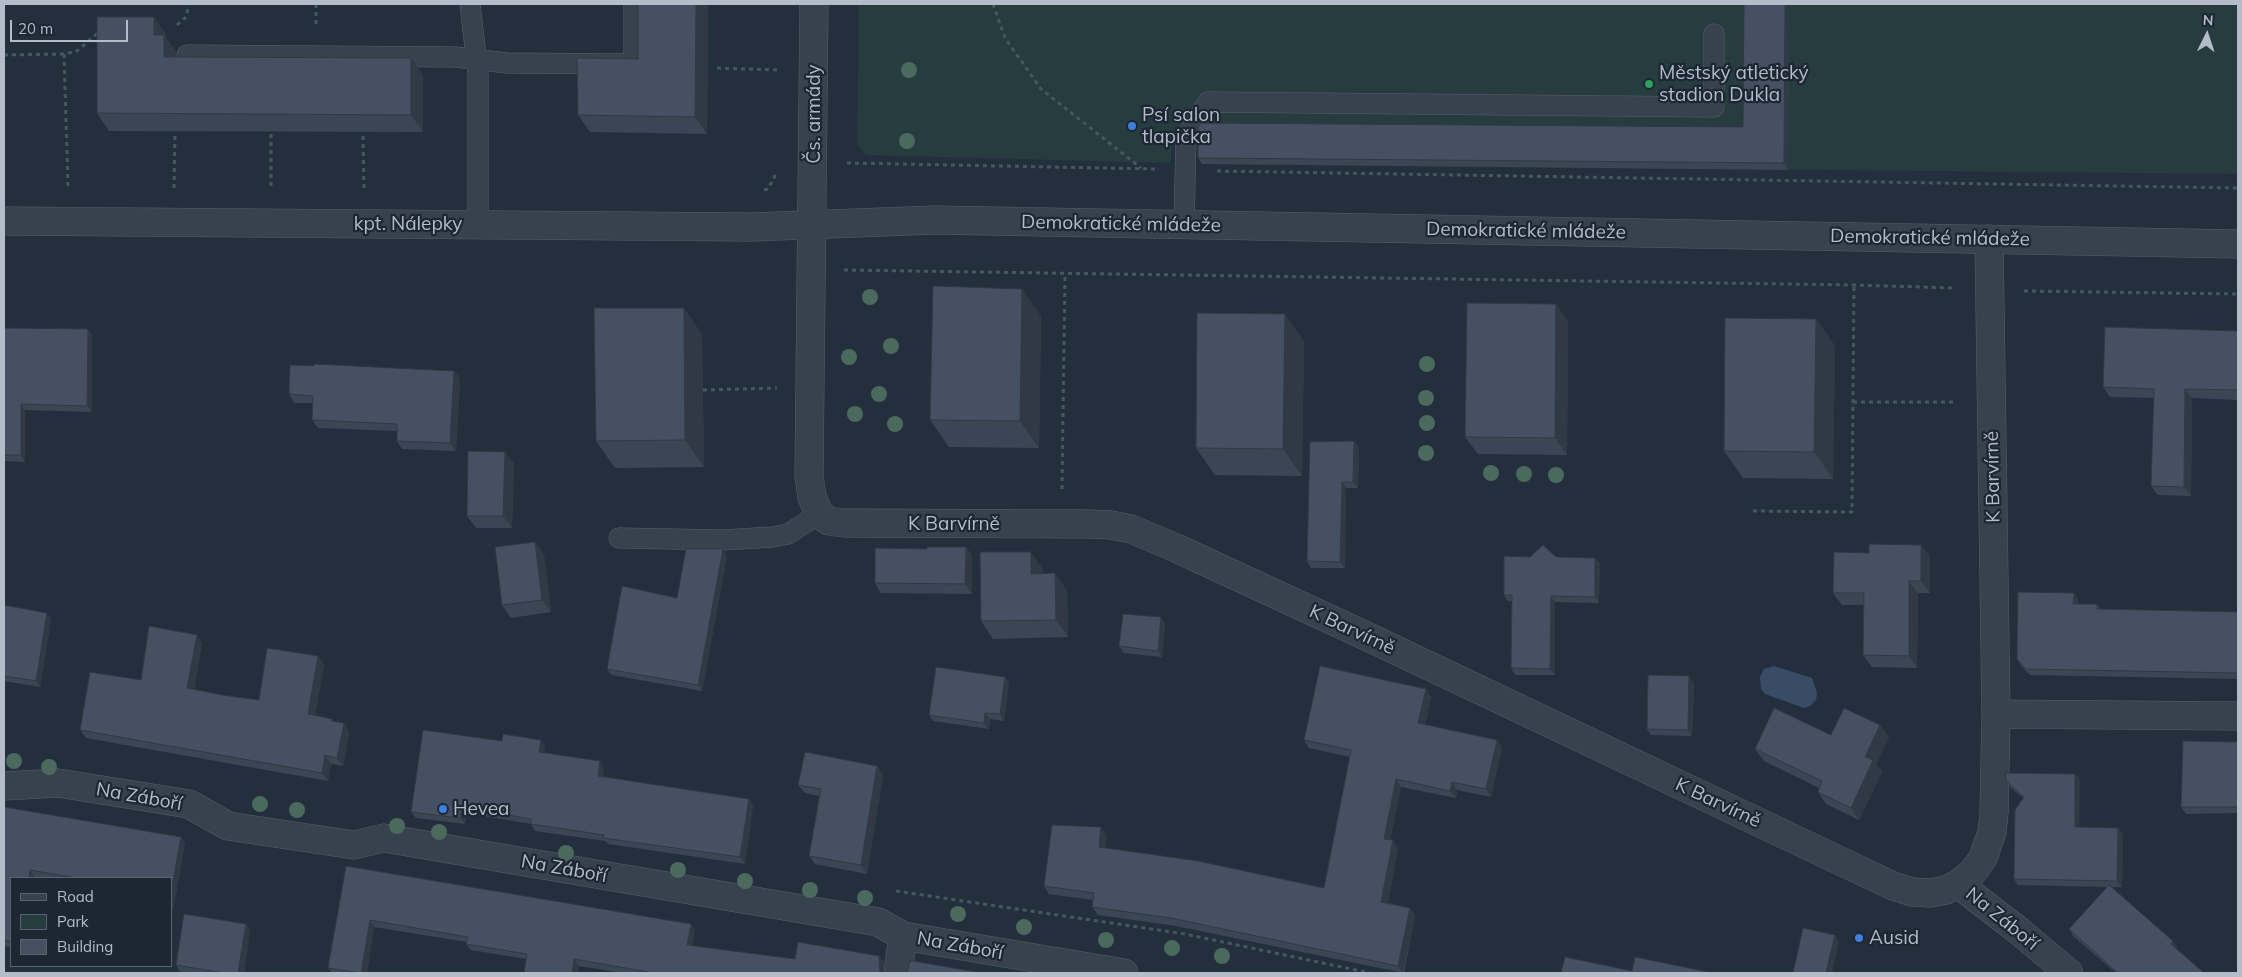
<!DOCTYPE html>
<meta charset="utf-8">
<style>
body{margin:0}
#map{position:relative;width:2242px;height:977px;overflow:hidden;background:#242f3e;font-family:Mulish,sans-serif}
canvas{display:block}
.frame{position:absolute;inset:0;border:5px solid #b4bcc9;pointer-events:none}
.legend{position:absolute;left:10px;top:877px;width:162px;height:90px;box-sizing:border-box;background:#1d2633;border:1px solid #59626f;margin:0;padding:6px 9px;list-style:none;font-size:15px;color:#b4bcc9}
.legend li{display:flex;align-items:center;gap:10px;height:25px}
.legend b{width:25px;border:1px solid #59626f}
.north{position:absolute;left:2182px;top:10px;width:50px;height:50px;-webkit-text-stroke:4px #1d2633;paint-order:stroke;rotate:4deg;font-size:14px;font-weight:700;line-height:20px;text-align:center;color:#b4bcc9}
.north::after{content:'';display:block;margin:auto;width:18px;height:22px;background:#b4bcc9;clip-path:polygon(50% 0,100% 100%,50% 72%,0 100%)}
.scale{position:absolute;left:10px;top:20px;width:118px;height:22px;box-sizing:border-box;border:2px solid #b4bcc9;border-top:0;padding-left:6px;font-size:15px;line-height:18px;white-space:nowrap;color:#b4bcc9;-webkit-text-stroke:4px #1d2633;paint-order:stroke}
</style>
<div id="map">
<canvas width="2242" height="977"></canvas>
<div class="frame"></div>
<ul class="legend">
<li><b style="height:6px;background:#38414e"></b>Road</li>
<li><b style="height:14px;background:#263c3f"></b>Park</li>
<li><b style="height:14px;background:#455162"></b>Building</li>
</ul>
<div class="north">N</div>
<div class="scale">20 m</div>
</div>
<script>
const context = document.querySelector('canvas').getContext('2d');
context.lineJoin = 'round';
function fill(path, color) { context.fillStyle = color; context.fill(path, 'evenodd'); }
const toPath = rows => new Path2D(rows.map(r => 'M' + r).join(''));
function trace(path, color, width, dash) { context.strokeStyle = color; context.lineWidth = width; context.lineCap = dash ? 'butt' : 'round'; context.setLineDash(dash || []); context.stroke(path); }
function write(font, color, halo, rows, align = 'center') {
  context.font = font + ' Mulish,sans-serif'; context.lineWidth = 4.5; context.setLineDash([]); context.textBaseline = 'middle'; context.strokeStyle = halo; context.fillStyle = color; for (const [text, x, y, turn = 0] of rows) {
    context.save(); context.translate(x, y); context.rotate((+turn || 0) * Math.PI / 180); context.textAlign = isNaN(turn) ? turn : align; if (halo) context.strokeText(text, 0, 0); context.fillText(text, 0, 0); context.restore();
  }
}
fill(toPath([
 [859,4,2238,4,2238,174,1202,164,1202,138,1172,137,1171,163,866,155,857,144]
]), '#263c3f');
fill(toPath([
 [1774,666,1812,678,1817,693,1816,700,1810,706,1804,708,1765,694,1761,689,1760,677,1764,669]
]), '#394c67');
const service = toPath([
 [470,4,478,74,478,225],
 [187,55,455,57,507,63,634,64,634,4],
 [1184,225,1186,137,1208,102,1714,107,1714,34],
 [619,538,723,540,773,537,788,534,819,514]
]);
const minor = toPath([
 [814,4,809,476,812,497,819,514,829,521,844,523,1089,524,1111,525,1131,529,1176,548,1364,635,1893,886,1912,892,1930,893,1946,890,1958,884,1972,873,1983,858,1992,832,1994,813,1996,714,2238,716],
 [4,221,752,227,935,220,2238,244],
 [1989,239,1996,714],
 [4,786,58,783,189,804,228,826,354,845,384,838,878,922,903,936,1124,973],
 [1958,884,2019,931,2069,973],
 [898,973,903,936]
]);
trace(service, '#565f6c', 21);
trace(minor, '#565f6c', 29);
trace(toPath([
 [316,4,316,25],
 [993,4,1005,38,1041,89,1141,168],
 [177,25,186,17,189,4],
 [64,54,68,186],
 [4,55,64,54,77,51,100,31],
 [717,68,778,70],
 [271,134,271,188],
 [363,136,364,190],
 [847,163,1155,169],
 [1217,171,2238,188],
 [174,188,175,134],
 [764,190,768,189,776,174],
 [844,270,1854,285,1955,288],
 [2024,291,2238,294],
 [703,390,777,388],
 [1853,402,1957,402],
 [1062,489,1065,273],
 [1753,511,1852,512,1854,285],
 [896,891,1185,934,1370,973]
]), '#44595c', 3, [4, 4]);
trace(service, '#38414e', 20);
trace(minor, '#38414e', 28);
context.fillStyle = '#4b6a5d';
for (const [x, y] of [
 [909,70],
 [907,141],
 [870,297],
 [891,346],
 [849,357],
 [1427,364],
 [879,394],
 [1426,398],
 [855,414],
 [1427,423],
 [895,424],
 [1426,453],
 [1491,473],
 [1524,474],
 [1556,475],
 [14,761],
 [49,767],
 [260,804],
 [297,810],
 [397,826],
 [439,832],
 [566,853],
 [678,870],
 [745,881],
 [810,890],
 [865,898],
 [958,914],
 [1024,927],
 [1106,940],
 [1172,948],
 [1222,956]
]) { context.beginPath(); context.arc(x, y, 8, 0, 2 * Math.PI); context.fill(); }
fill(toPath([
 [638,4,708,4,707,134,590,132,578,115,638,59],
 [1785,4,1789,11,1788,170,1202,164,1198,158,1743,127],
 [166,34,166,38,176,52,176,57,423,75,423,132,109,131,97,113],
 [684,308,702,335,704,467,615,468,596,441],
 [1041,316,1039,448,949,447,930,420],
 [1816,319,1835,346,1833,479,1743,478,1724,451],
 [1568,321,1567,455,1478,454,1465,437],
 [4,328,92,335,92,412,25,410,25,462,4,461],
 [2238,331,2238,400,2192,398,2191,496,2158,495,2151,486,2154,398,2110,397,2103,387],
 [1304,341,1302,476,1215,475,1196,448],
 [454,371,460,379,456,451,402,449,397,441,397,431,318,428,312,420,313,403,294,403,289,394],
 [1310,442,1359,447,1358,488,1346,488,1345,568,1311,568,1307,561],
 [505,452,514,464,512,528,476,528,467,516],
 [535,542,544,555,551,612,511,618,502,605],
 [1921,545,1930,557,1930,593,1918,593,1917,668,1872,667,1863,655,1864,605,1842,605,1833,593],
 [966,547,972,556,972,594,881,593,875,583,927,549],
 [727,556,702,691,612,675,607,669],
 [1556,557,1595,558,1600,564,1599,603,1555,602,1555,675,1515,675,1511,668,1512,601,1508,601,1504,595],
 [1043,569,1043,574,1055,573,1067,591,1068,637,993,639,981,621],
 [2074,593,2078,599,2078,604,2097,604,2100,609,2238,612,2238,679,2030,675,2021,666,2017,659],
 [4,605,51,619,40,687,4,681],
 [1165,623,1162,657,1124,653,1119,646],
 [202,643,194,689,222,695,259,700,318,656,324,665,315,716,334,722,344,723,349,732,343,766,331,764,328,781,86,738,80,730,141,680],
 [1005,677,1009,683,1004,721,990,719,989,729,933,721,929,715],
 [1694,683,1692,736,1651,735,1647,729],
 [1426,689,1431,697,1425,725,1497,740,1502,748,1491,797,1457,790,1456,798,1401,787,1390,840,1398,848,1388,903,1410,908,1415,916,1404,973,1176,926,1098,915,1092,907,1093,900,1049,894,1044,886,1107,835,1105,848,1324,888,1350,757,1309,748,1304,740],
 [1880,725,1889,737,1876,764,1882,772,1859,820,1826,804,1818,792,1819,788,1764,761,1755,749,1831,735],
 [541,740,545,746,544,753,604,768,603,776,753,805,745,864,608,844,605,841,535,831,531,824,466,813,465,824,416,818,411,812,502,741],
 [2238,742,2238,813,2186,814,2181,807],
 [877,766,883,775,867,874,815,864,809,856,819,796,805,793,798,785],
 [2075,774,2080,781,2079,827,2118,828,2123,834,2122,887,2112,887,2177,947,2176,949,2204,973,2116,973,2073,936,2069,929,2107,887,2018,885,2014,879,2023,798,2010,787,2006,781],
 [4,807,181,837,185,843,173,910,171,910,171,878,44,878,34,877,11,878,11,947,4,946],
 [346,866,695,930,692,946,795,959,879,956,884,962,884,973,622,973,579,966,577,973,524,973,526,959,471,950,466,944,467,942,374,927,367,973,332,973,328,968],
 [246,924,250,930,244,973,190,973,180,972,176,965]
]), '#3b4654');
fill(toPath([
 [696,4,708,4,707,134,695,117],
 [1785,4,1789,11,1788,170,1784,163],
 [154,17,166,34,166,38,176,52,176,74,164,57,154,35],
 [411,58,423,75,423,132,411,115],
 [1022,289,1041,316,1039,448,1020,421],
 [1556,304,1568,321,1567,455,1555,438],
 [684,308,702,335,704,467,685,440],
 [1285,314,1304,341,1302,476,1283,449],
 [1816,319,1835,346,1833,479,1814,452],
 [88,329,92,335,92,412,87,406],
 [454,371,460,379,456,451,450,443],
 [2185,389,2192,398,2191,496,2184,487],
 [21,404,25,410,25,462,21,455],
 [1354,441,1359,447,1358,488,1353,482],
 [505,452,514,464,512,528,503,516],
 [1342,482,1346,488,1345,568,1340,562],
 [535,542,544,555,551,612,542,600],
 [1921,545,1930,557,1930,593,1921,581],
 [966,547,972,556,972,594,965,584],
 [723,549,727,556,702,691,698,685],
 [1031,552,1043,569,1043,591,1031,574],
 [1595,558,1600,564,1599,603,1595,597],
 [1055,573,1067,591,1068,637,1056,620],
 [1909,581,1918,593,1917,668,1909,656],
 [2074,593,2078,599,2078,610,2073,604],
 [1551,596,1555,602,1555,675,1550,669],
 [47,613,51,619,40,687,36,681],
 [1161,617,1165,623,1162,657,1158,651],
 [197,635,202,643,193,696,187,688],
 [318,656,324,665,314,722,308,714],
 [1689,676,1694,683,1692,736,1688,730],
 [1005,677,1009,683,1004,721,1000,714],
 [1426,689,1431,697,1424,731,1418,723],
 [985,713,990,719,989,729,984,723],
 [344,723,349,732,343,766,337,758],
 [1880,725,1889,737,1876,764,1882,772,1859,820,1851,808,1865,757],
 [541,740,545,746,543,759,539,752],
 [1497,740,1502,748,1491,797,1486,789],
 [325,755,331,764,328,781,322,773],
 [600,761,604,768,602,782,598,776],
 [877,766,883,775,867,874,861,865],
 [2075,774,2080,781,2079,834,2075,827],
 [1396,779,1401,787,1389,847,1384,839],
 [1452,782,1457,790,1456,798,1450,791],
 [749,799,753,805,745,864,740,857],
 [462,807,466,813,465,824,460,818],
 [1101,827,1107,835,1104,855,1099,847],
 [2118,828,2123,834,2122,887,2117,881],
 [181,837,185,843,173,910,171,907,171,892],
 [1393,840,1398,848,1387,910,1381,902],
 [30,870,34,877,34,878,29,878],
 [1410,908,1415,916,1403,973,1398,966],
 [370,920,374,927,367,973,361,973],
 [246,924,250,930,244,973,238,973],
 [691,924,695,930,691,951,687,945],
 [1835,935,1839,942,1832,973,1826,973],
 [2173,941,2177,947,2175,950,2171,944],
 [879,956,884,962,884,973,880,973],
 [574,959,579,966,577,973,572,973]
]), '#303945');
const building = toPath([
 [638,4,696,4,695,117,578,115,577,58,638,59,638,4],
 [1744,4,1785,4,1784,163,1198,158,1198,127,1201,123,1743,127,1744,4],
 [97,17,154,17,154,35,164,35,164,57,411,58,411,115,97,113,97,17],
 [933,286,1022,289,1020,421,930,420,933,286],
 [1467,303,1556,304,1555,438,1465,437,1467,303],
 [594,308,684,308,685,440,596,441,594,308],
 [1197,313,1285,314,1283,449,1196,448,1197,313],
 [1725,318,1816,319,1814,452,1724,451,1725,318],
 [2105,327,2238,331,2238,390,2185,389,2184,487,2151,486,2154,389,2103,387,2105,327],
 [4,328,88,329,87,406,21,404,21,455,4,455,4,328],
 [314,364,454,371,450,443,397,441,397,424,312,420,313,396,289,394,290,365,314,366,314,364],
 [1354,441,1353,482,1342,482,1340,562,1307,561,1310,442,1354,441],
 [468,451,505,452,503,516,467,516,468,451],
 [535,542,542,600,502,605,495,547,535,542],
 [1869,544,1921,545,1921,581,1909,581,1909,656,1863,655,1864,593,1833,593,1834,552,1869,553,1869,544],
 [1543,545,1556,557,1595,558,1595,597,1551,596,1550,669,1511,668,1512,595,1504,595,1504,556,1530,557,1543,545],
 [927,547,966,547,965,584,875,583,875,548,927,549,927,547],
 [686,549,723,549,698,685,607,669,622,586,677,598,686,549],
 [980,552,1031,552,1031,574,1055,573,1056,620,981,621,980,552],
 [2018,592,2074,593,2073,604,2097,604,2097,609,2238,612,2238,673,2026,669,2017,659,2018,592],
 [4,605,47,613,36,681,4,676,4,605],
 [1123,614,1161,617,1158,651,1119,646,1123,614],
 [149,626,197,635,187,688,222,695,259,700,267,648,318,656,308,714,332,719,332,721,344,723,337,758,325,755,322,773,80,730,90,672,141,680,149,626],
 [1320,666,1426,689,1418,723,1497,740,1486,789,1452,782,1450,791,1396,779,1384,839,1393,840,1381,902,1410,908,1398,966,1171,918,1092,907,1094,893,1044,886,1052,825,1101,827,1099,847,1198,861,1324,888,1351,750,1304,740,1320,666],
 [936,667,1005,677,1000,714,985,713,984,723,929,715,936,667],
 [1648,675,1689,676,1688,730,1647,729,1648,675],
 [1774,708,1831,735,1844,708,1880,725,1865,757,1873,760,1851,808,1818,792,1822,781,1755,749,1774,708],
 [423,730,502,741,503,734,541,740,539,752,600,761,598,776,749,799,740,857,603,838,604,835,531,824,531,819,462,807,460,818,411,812,423,730],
 [2183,741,2238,742,2238,807,2181,807,2183,741],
 [805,752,877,766,861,865,809,856,821,789,798,785,805,752],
 [2006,773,2075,774,2075,827,2118,828,2117,881,2014,879,2015,810,2024,797,2006,781,2006,773],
 [4,807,181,837,171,892,171,878,77,878,30,870,29,878,11,878,11,941,4,940,4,807],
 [346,866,691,924,687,945,795,959,798,942,879,956,880,973,654,973,574,959,572,973,524,973,527,954,466,944,468,937,370,920,361,973,328,968,346,866],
 [2109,885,2173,941,2171,944,2204,973,2118,973,2069,929,2109,885],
 [184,914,246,924,238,973,224,973,176,965,184,914],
 [1803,928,1835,935,1826,973,1793,973,1803,928],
 [1565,957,1632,971,1635,957,1713,973,1561,973,1565,957],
 [910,961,913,961,982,973,907,973,910,961]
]);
fill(building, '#455162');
trace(building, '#303945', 1);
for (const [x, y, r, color] of [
 [1649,84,5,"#2e9e5b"],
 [1132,126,5,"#3f7fe0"],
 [443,809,5,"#3f7fe0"],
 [1859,938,5,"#3f7fe0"]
]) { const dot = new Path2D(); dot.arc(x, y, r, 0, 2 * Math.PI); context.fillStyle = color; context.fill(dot); trace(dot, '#1d2633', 2); }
write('19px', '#b4bcc9', '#1d2633', [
 ["Městský atletický",1659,73],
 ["stadion Dukla",1659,95],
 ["Psí salon",1142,115],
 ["tlapička",1142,137],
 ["Hevea",453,809],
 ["Ausid",1869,938]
], 'left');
write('19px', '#b4bcc9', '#1d2633', [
 ["Čs. armády",814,114,-90],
 ["kpt. Nálepky",408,224],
 ["Demokratické mládeže",1121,224,1],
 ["Demokratické mládeže",1526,231,1],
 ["Demokratické mládeže",1930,238,1],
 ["K Barvírně",1993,477,-91],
 ["K Barvírně",954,524],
 ["K Barvírně",1352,630,25],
 ["Na Záboří",139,797,10],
 ["K Barvírně",1718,803,25],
 ["Na Záboří",564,869,10],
 ["Na Záboří",2002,919,39],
 ["Na Záboří",960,946,10]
]);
</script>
